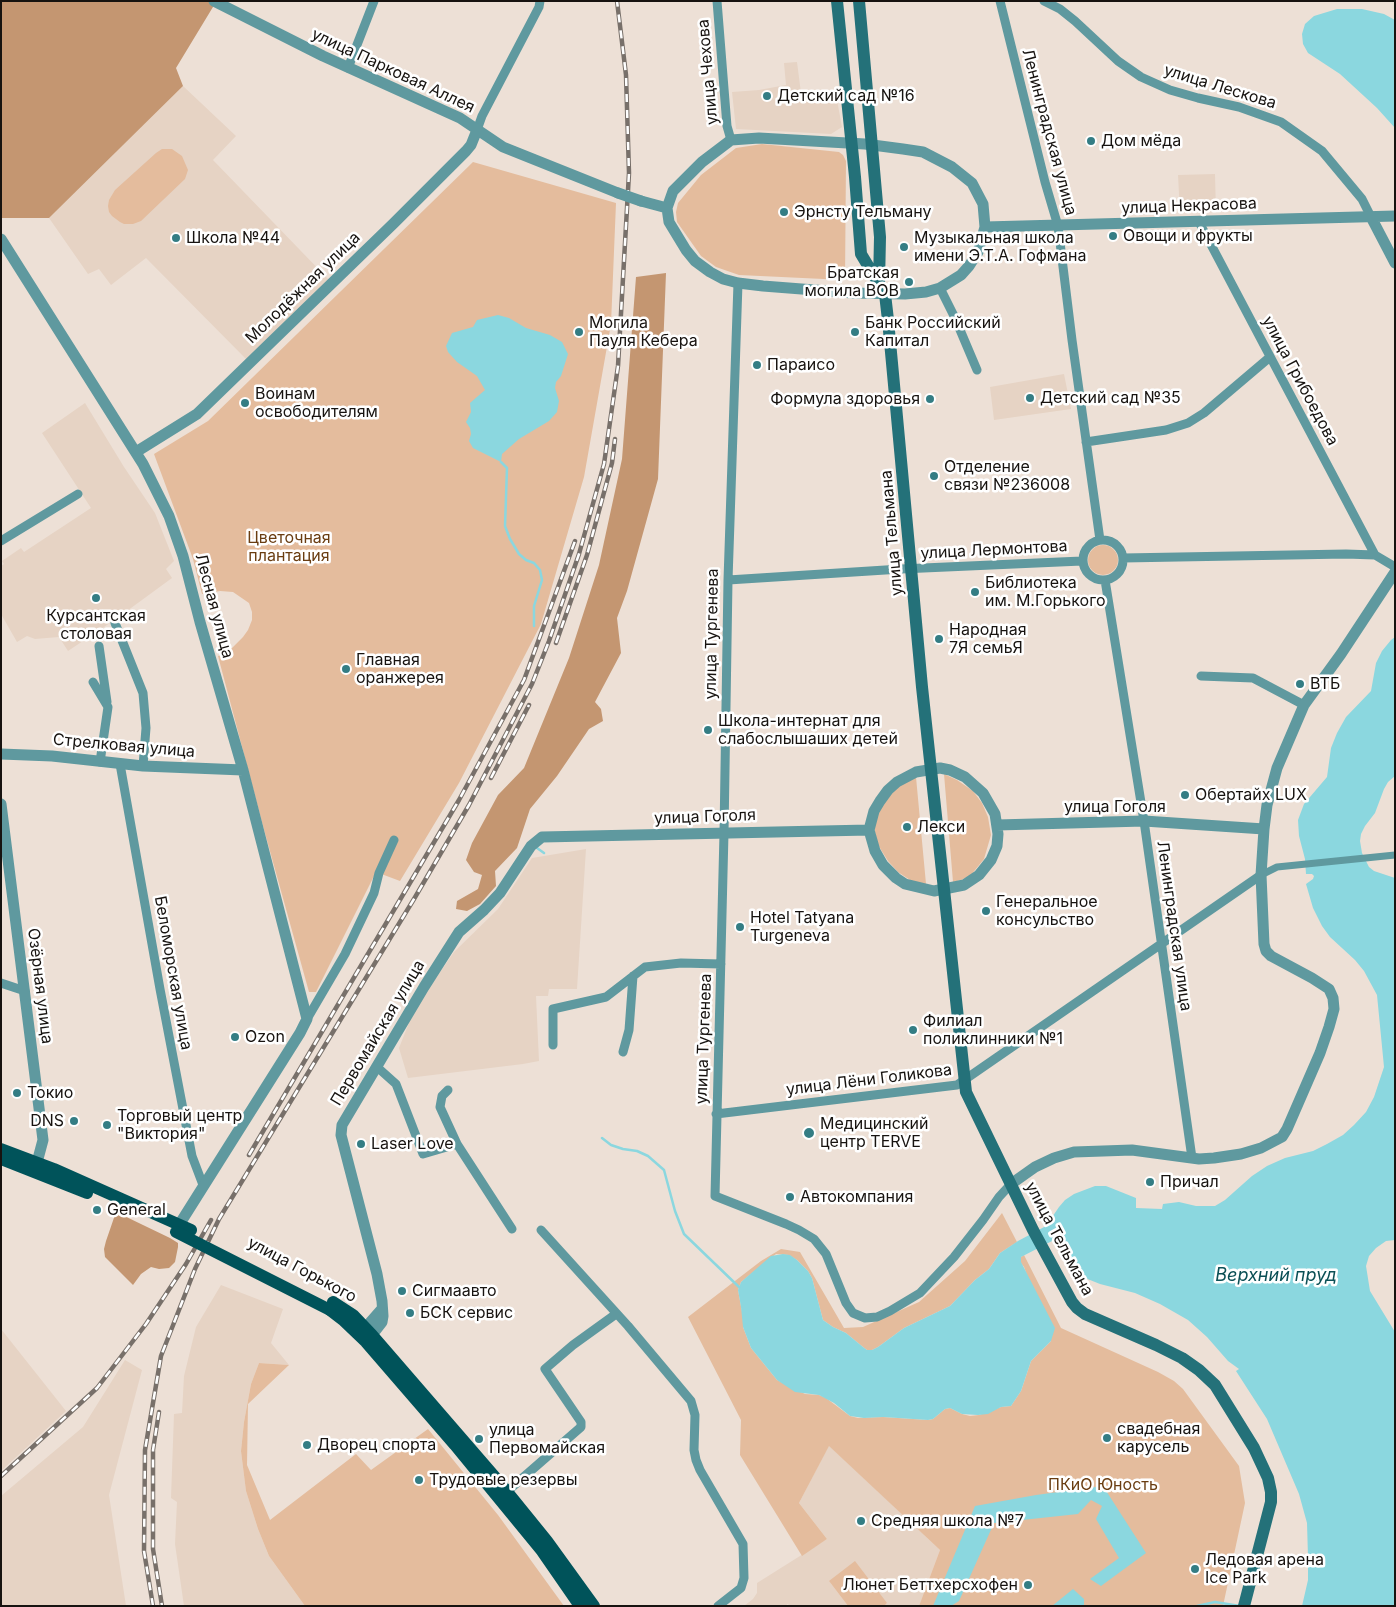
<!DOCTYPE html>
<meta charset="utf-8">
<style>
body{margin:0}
#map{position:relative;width:1396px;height:1607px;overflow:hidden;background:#ede0d6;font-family:Inter,sans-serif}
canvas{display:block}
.frame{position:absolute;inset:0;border:2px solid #171310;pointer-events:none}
</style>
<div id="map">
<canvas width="1396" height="1607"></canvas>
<div class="frame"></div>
</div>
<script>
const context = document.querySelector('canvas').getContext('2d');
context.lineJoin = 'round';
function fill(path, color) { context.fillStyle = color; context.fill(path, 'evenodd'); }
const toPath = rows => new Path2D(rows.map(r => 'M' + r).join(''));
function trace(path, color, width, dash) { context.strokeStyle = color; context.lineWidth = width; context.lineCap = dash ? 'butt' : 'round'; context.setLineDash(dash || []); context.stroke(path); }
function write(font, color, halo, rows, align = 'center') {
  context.font = font + ' Inter,sans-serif'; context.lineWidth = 5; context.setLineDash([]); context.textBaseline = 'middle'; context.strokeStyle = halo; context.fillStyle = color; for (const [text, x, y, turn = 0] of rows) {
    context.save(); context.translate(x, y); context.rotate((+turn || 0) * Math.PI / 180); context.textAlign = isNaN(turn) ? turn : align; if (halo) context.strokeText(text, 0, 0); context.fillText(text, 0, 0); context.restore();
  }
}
fill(toPath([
 [797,62,802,101,807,102,837,100,842,127,831,134,736,129,732,92,759,90,786,85,784,63],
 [183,86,236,136,213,160,329,280,247,360,146,258,111,285,99,269,88,274,49,218],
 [1215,174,1216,212,1180,213,1178,175],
 [1064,374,1071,409,994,420,990,387],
 [85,403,124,467,155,513,174,561,166,569,172,578,116,619,68,651,59,637,35,639,27,636,17,642,1,614,1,566,4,564,2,561,21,548,24,552,91,508,42,433],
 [586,849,577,989,549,989,548,996,536,996,539,1061,523,1064,408,1078,399,1048,414,1010,454,952,498,909,532,858],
 [221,1285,283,1309,271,1343,289,1365,259,1363,251,1384,244,1422,241,1451,246,1491,258,1529,269,1556,305,1606,184,1606,175,1544,177,1502,171,1498,174,1414,182,1413,184,1376,196,1327],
 [1,1329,66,1411,1,1471],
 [125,1360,142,1370,109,1495,126,1606,1,1606,1,1496,83,1427],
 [829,1445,940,1550,919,1606,884,1606,887,1603,829,1581,848,1606,789,1606,788,1604,785,1606,744,1606,753,1599,757,1593,757,1583,827,1539,799,1503]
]), '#e6d3c4');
fill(toPath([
 [762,144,839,152,843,155,846,161,845,280,739,275,716,267,701,256,677,222,676,212,678,203,701,175,736,148],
 [162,149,172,149,182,156,188,170,185,179,141,221,133,224,124,224,120,222,112,216,109,212,108,206,109,200,115,190,156,153],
 [473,162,616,203,611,324,584,477,541,624,459,783,400,881,376,872,316,992,309,992,263,826,218,656,228,652,243,637,248,630,252,620,252,612,249,603,233,592,220,591,202,594,193,559,154,454,208,421],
 '1088 560a15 15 0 1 1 30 0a15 15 0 1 1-30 0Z',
 [944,774,957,780,973,791,982,803,988,817,991,835,984,859,971,875,961,880,953,882],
 [916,777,926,884,913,882,898,872,888,861,878,845,874,828,879,811,894,788],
 [1002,1213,1017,1242,1000,1253,989,1269,975,1280,950,1306,904,1328,878,1347,872,1350,867,1350,863,1347,846,1333,833,1327,823,1320,812,1278,808,1271,797,1260,789,1255,776,1254,741,1282,738,1290,743,1317,743,1327,751,1348,777,1380,805,1394,819,1395,826,1398,850,1416,858,1418,883,1417,928,1420,933,1419,945,1409,950,1408,962,1414,970,1416,979,1415,1001,1407,1011,1406,1021,1391,1031,1361,1051,1341,1024,1267,1020,1262,1021,1257,1024,1255,1061,1328,1158,1372,1174,1381,1183,1389,1239,1466,1245,1503,1223,1606,919,1606,940,1550,829,1446,799,1503,827,1539,802,1556,740,1455,741,1420,688,1317,761,1261,781,1249,800,1252,844,1328,863,1327,919,1302,965,1261],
 [259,1363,289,1365,248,1404,247,1465,270,1520,356,1454,371,1470,428,1429,498,1515,564,1606,305,1606,269,1556,258,1529,246,1491,241,1451,244,1422,251,1384],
 [855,1561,887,1603,884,1606,848,1606,829,1581]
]), '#e4bc9d');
fill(toPath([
 [1,1,214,1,216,2,176,68,183,86,49,218,1,218],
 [666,273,658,479,627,591,617,618,621,653,595,702,601,709,603,721,589,729,557,776,530,809,517,848,495,871,496,886,480,904,467,911,456,909,457,901,478,889,482,875,474,872,466,860,472,843,498,795,524,768,569,658,599,565,622,459,636,277],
 [116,1212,170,1238,178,1243,178,1247,175,1262,169,1268,159,1269,151,1267,141,1274,133,1285,105,1257,104,1249,106,1241]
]), '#c49671');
fill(toPath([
 [1337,9,1362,9,1384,14,1395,20,1395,128,1377,108,1340,74,1308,53,1303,44,1302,34,1305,24,1314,16],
 [498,315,509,318,526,328,550,335,562,342,568,354,561,376,556,382,555,388,559,401,557,412,549,421,519,439,502,454,501,462,473,448,469,441,471,434,470,428,466,422,471,412,470,403,485,390,477,376,457,362,448,352,446,346,452,333,473,327,477,320],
 [1395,637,1395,776,1388,782,1384,789,1375,813,1365,826,1361,834,1360,841,1362,853,1369,867,1374,871,1395,878,1395,1240,1386,1241,1376,1248,1369,1256,1366,1266,1370,1291,1395,1332,1395,1606,1302,1606,1308,1580,1308,1557,1307,1523,1299,1494,1267,1419,1236,1371,1239,1369,1228,1361,1207,1337,1188,1320,1160,1304,1135,1293,1100,1284,1080,1276,1059,1244,1052,1241,1021,1257,1021,1262,1055,1328,1051,1341,1031,1361,1021,1391,1011,1406,1001,1407,988,1414,978,1415,962,1414,950,1408,945,1409,933,1419,928,1420,883,1417,864,1418,850,1416,834,1403,819,1395,795,1392,777,1380,751,1348,743,1327,741,1307,738,1290,741,1282,771,1256,783,1254,790,1255,797,1260,808,1271,812,1278,823,1320,833,1327,846,1333,863,1347,867,1350,872,1350,878,1347,904,1328,950,1306,975,1280,989,1269,1000,1253,1018,1241,1046,1226,1059,1207,1065,1200,1074,1194,1095,1186,1106,1186,1136,1198,1136,1208,1162,1209,1163,1204,1179,1202,1196,1206,1215,1206,1225,1200,1252,1176,1267,1166,1285,1158,1313,1151,1327,1144,1343,1135,1354,1125,1366,1112,1374,1097,1384,1067,1377,995,1364,971,1355,960,1330,937,1322,926,1313,908,1306,884,1313,879,1314,876,1312,874,1306,874,1305,859,1299,836,1298,820,1304,804,1327,777,1331,748,1337,733,1346,717,1371,691,1376,663,1382,651,1391,640],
 [1103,1486,1146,1553,1101,1586,1090,1579,1119,1558,1096,1519,1102,1506,1091,1500,1078,1514,994,1523,959,1601,951,1606,933,1606,975,1506,1036,1495],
 [1073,1589,1084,1599,1084,1606,1052,1606]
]), '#8bd7df');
trace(toPath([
 [501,462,507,468,505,526,510,539,519,554,526,560,534,563,540,570,542,580,534,606,534,626],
 [537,848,544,853],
 [602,1138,611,1145,623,1149,637,1151,648,1156,664,1170,675,1211,684,1234,739,1287],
 [1197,1606,1215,1602,1240,1606]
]), '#8bd7df', 2.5);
trace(toPath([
 [1261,875,1277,867,1395,855]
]), '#5f999f', 7);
trace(toPath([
 [717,1,727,126,731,140],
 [1000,1,1045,182,1058,226,1072,340,1100,540],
 [1044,1,1060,9,1075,21,1118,61,1141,77,1170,90,1198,98,1239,107,1281,122,1322,151,1362,199,1371,217],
 [348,68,374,1],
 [477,130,482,116,539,7,540,1],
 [1199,222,1375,555],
 [738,283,728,580,724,833,715,1196,786,1224,799,1230,814,1239,826,1254,846,1303,853,1313,865,1318,877,1317,890,1311,920,1293,954,1257,983,1220,999,1197,1011,1184],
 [940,288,955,318,977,370],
 [1086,442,1166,430,1188,423,1204,413,1270,357],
 '1083 560a20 20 0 1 1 40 0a20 20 0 1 1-40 0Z',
 [1,541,78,494],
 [1123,558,1346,554,1375,555,1395,567],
 [728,580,901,569,1082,561],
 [1105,580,1144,821,1192,1158],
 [115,623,143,693,146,728,143,766],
 [99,646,107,702],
 [1201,676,1253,678,1304,705],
 [93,682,108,707,100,762],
 [120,764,160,989,192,1156,203,1185],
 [1,983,25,991],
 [307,1019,345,954,374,893,379,873,394,840],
 [553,1045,553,1009,606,997,645,967,681,963,721,964],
 [623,1052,629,1030,633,976],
 [377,1067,396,1084,423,1154,457,1144,512,1229],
 [448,1090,442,1096,440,1107,457,1144],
 [716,1114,957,1085,1261,875],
 [541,1230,628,1326,691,1401,695,1415,694,1450,696,1460,700,1470,743,1544,744,1578,741,1588,718,1606],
 [503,1495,581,1427,581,1422,545,1369,573,1345,616,1314]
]), '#5f999f', 9);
trace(toPath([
 [214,1,323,56,460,118,503,147,618,193],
 [759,138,865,144,903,149,923,152,952,167,972,183,983,204,985,227,978,252,969,266,961,275,940,288,926,292,905,294,853,293,763,286,738,283,723,279,710,272,695,261,686,250,669,222,667,208,673,191,702,162,731,140,759,138],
 [641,201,667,208],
 [1371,217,1395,263],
 [985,227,1395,216],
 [1,239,143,464,169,516,183,556,200,622,243,770,307,1019,300,1033,179,1225],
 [136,452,197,414,394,223,466,151,471,145,477,130],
 [1,754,52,756,143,766,243,770],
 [940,768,950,770,965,777,983,793,995,814,998,834,997,846,991,860,979,875,964,885,934,891,905,884,896,878,883,865,875,851,869,830,874,811,880,801,888,790,897,782,916,772,940,768],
 [1,804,43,1140,35,1170],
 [997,825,1144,821,1264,829],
 [1011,1184,1035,1167,1054,1158,1074,1152,1132,1150,1199,1159,1214,1158,1241,1154,1261,1148,1282,1137,1287,1129,1320,1053,1329,1027,1334,1009,1333,998,1329,989,1312,978,1271,956,1266,951,1264,944,1261,875,1264,829,1267,805,1277,768,1304,705,1341,654,1395,572],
 [360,1334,382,1309],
 [368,1340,382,1322,383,1316,382,1301,377,1274,341,1135,342,1125,424,987,459,932,484,910,500,893,531,846,542,837,869,830]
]), '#5f999f', 11);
trace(toPath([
 [837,1,855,177,861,254,885,294,888,320,922,687,966,1092,1033,1230,1072,1302,1077,1308,1085,1314,1156,1345,1182,1358,1199,1370,1215,1385,1254,1448,1268,1478,1271,1492,1271,1502,1244,1606],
 [859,1,880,237,879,284]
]), '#247179', 12);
trace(toPath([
 [1,1149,54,1169,191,1230],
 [1,1159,87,1193],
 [333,1302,353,1315,372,1335,500,1483,547,1541,594,1606],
 [330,1310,343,1320,366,1342,455,1445,542,1551,580,1606]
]), '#00535a', 12);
const rail = toPath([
 [556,643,587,555,612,463,615,439],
 [491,778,529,705],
 [249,1155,459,800,524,680,575,541],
 [159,1412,153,1450,153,1549,162,1606],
 [1,1476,97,1388,146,1324,186,1264,211,1220],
 [153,1606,144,1551,145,1450,161,1356,195,1269,219,1219,414,899,469,805,532,684,549,641,579,554,604,464,618,366,629,173,626,75,617,1]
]);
trace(rail, '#78706a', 4.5);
trace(rail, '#fff', 2.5, [8]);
trace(toPath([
 [618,193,641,201]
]), '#5f999f', 11);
trace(toPath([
 [176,1232,330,1310]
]), '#00535a', 12);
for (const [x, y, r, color] of [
 [767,96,5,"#347d84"],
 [1091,141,5,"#347d84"],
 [784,212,5,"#347d84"],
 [1113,236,5,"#347d84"],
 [176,238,5,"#347d84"],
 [904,247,5,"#347d84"],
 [909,282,5,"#347d84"],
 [579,332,5,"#347d84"],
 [855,332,5,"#347d84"],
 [757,365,5,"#347d84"],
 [1030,398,5,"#347d84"],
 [930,399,5,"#347d84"],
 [245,403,5,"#347d84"],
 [934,476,5,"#347d84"],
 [975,592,5,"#347d84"],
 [96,598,5,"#347d84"],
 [939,639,5,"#347d84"],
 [346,669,5,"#347d84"],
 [1300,684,5,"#347d84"],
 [708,730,5,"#347d84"],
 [1185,795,5,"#347d84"],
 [907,827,5,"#347d84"],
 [986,911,5,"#347d84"],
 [740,927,5,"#347d84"],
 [913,1030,5,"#347d84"],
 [235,1037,5,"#347d84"],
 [17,1093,5,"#347d84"],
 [74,1121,5,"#347d84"],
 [107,1125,5,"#347d84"],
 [809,1133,6,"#347d84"],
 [361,1144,5,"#347d84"],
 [1150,1182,5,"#347d84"],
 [790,1197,5,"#347d84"],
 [97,1210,5,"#347d84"],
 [402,1291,5,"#347d84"],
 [410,1313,5,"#347d84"],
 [1107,1438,5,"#347d84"],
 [479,1439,5,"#347d84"],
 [307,1445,5,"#347d84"],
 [419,1480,5,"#347d84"],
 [861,1521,5,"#347d84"],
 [1195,1569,5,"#347d84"],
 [1028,1585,5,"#347d84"]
]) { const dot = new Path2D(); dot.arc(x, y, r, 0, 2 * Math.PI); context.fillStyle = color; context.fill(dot); trace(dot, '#fff', 2); }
write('16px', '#171310', '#fff', [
 ["улица Парковая Аллея",393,71,25],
 ["улица Чехова",708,72,-95],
 ["улица Лескова",1220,87,17],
 ["Ленинградская улица",1049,132,75],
 ["улица Некрасова",1189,206,-2],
 ["Молодёжная улица",303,288,-44],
 ["улица Грибоедова",1300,381,62],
 ["улица Тельмана",892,533,-95],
 ["улица Лермонтова",994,550,-3],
 ["Лесная улица",214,606,75],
 ["улица Тургенева",712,634,-89],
 ["Стрелковая улица",124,746,5],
 ["улица Гоголя",1115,807],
 ["улица Гоголя",705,817,-2],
 ["Ленинградская улица",1174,926,82],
 ["Беломорская улица",173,973,80],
 ["Озёрная улица",40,986,83],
 ["Первомайская улица",378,1033,-59],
 ["улица Тургенева",704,1039,-88],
 ["улица Лёни Голикова",869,1080,-7],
 ["улица Тельмана",1059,1239,62],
 ["улица Горького",302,1270,28]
]);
write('16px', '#171310', '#fff', [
 ["Детский сад №16",777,96],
 ["Дом мёда",1101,141],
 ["Эрнсту Тельману",794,212],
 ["Овощи и фрукты",1123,236],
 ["Школа №44",186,238],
 ["Музыкальная школа",914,238],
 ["имени Э.Т.А. Гофмана",914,256],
 ["Братская",899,273,"right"],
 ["могила ВОВ",899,291,"right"],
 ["Могила",589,323],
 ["Пауля Кебера",589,341],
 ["Банк Российский",865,323],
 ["Капитал",865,341],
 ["Параисо",767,365],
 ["Воинам",255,394],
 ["освободителям",255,412],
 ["Детский сад №35",1040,398],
 ["Формула здоровья",920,399,"right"],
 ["Отделение",944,467],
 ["связи №236008",944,485],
 ["Библиотека",985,583],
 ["им. М.Горького",985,601],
 ["Курсантская",96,616,"center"],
 ["столовая",96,634,"center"],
 ["Народная",949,630],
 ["7Я семьЯ",949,648],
 ["Главная",356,660],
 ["оранжерея",356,678],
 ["ВТБ",1310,684],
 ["Школа-интернат для",718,721],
 ["слабослышаших детей",718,739],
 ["Обертайх LUX",1195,795],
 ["Лекси",917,827],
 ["Генеральное",996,902],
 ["консульство",996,920],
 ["Hotel Tatyana",750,918],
 ["Turgeneva",750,936],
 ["Филиал",923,1021],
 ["поликлинники №1",923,1039],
 ["Ozon",245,1037],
 ["Токио",27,1093],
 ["Торговый центр",117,1116],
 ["\"Виктория\"",117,1134],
 ["DNS",64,1121,"right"],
 ["Медицинский",820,1124],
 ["центр TERVE",820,1142],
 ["Laser Love",371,1144],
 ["Причал",1160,1182],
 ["Автокомпания",800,1197],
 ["General",107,1210],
 ["Сигмаавто",412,1291],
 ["БСК сервис",420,1313],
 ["свадебная",1117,1429],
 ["карусель",1117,1447],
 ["улица",489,1430],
 ["Первомайская",489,1448],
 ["Дворец спорта",317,1445],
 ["Трудовые резервы",429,1480],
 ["Средняя школа №7",871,1521],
 ["Ледовая арена",1205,1560],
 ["Ice Park",1205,1578],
 ["Люнет Беттхерсхофен",1018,1585,"right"]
], 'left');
write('16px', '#6a3d11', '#fff', [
 ["Цветочная",289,538],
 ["плантация",289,556],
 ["ПКиО Юность",1103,1485]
]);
write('italic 18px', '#0b5056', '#fff', [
 ["Верхний пруд",1276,1276]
]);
</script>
